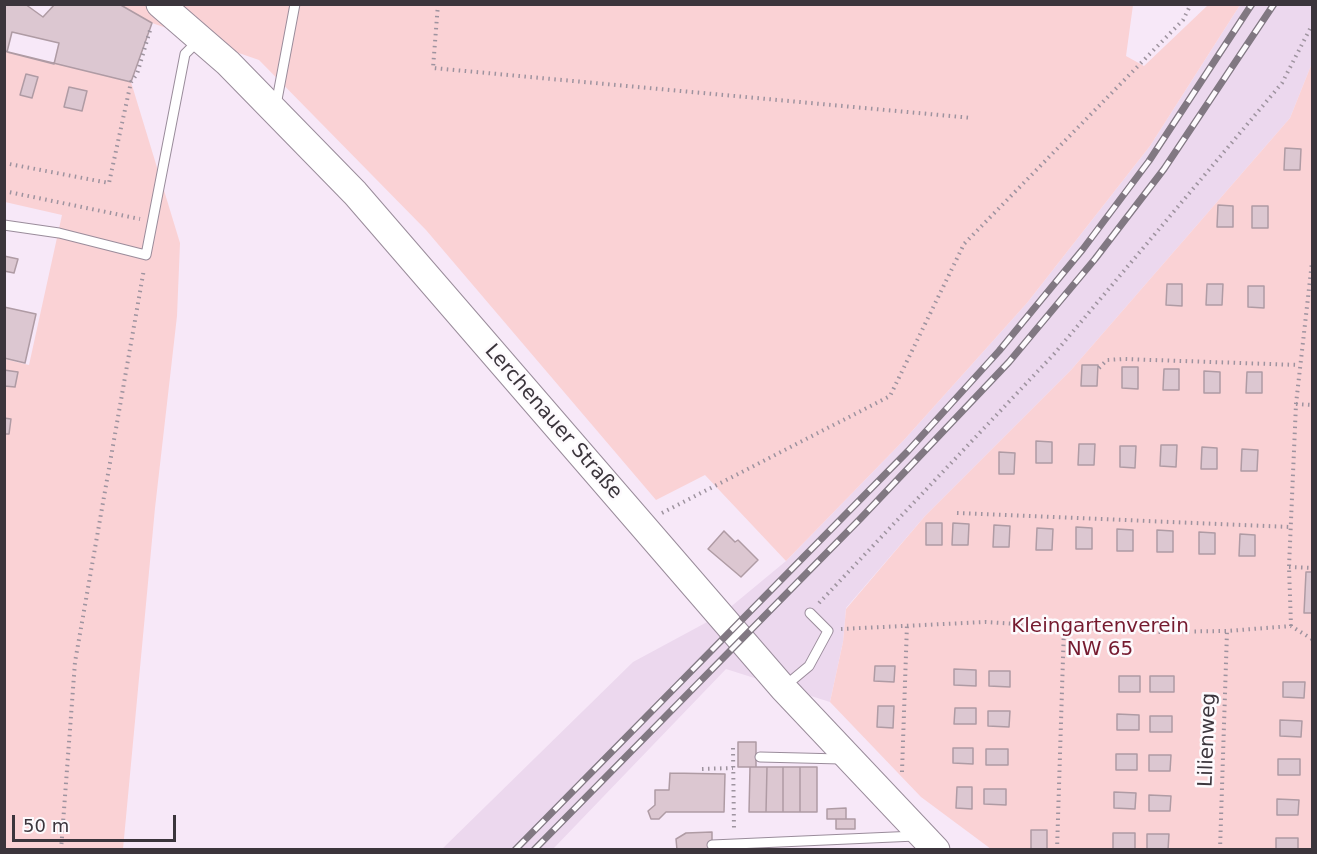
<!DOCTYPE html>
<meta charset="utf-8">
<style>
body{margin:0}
#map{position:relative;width:1317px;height:854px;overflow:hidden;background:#f7e8f8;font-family:"DejaVu Sans",sans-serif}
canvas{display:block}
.frame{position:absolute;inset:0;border:6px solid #3b353c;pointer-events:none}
.scale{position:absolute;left:12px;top:815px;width:164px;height:27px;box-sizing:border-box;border:3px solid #3b353c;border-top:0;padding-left:8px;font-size:18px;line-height:21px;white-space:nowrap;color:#3b353c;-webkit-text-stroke:4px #fdfafd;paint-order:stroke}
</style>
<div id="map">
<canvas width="1317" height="854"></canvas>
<div class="frame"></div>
<div class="scale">50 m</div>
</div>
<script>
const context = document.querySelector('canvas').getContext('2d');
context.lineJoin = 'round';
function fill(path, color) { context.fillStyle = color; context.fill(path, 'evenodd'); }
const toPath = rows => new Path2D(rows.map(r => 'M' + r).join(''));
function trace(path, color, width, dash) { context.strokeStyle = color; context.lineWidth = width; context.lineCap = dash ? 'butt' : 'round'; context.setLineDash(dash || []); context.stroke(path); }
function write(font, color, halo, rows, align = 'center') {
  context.font = font + ' "DejaVu Sans",sans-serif'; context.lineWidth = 5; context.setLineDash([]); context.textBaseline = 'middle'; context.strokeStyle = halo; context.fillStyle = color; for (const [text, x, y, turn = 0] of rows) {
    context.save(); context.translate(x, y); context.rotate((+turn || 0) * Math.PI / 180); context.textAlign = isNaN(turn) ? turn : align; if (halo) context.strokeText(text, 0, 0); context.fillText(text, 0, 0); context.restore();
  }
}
fill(toPath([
 [1240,5,1312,5,1312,63,1290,118,1071,370,925,516,846,608,843,642,830,702,726,669,553,849,441,850,633,662,722,614,786,561,904,440,1027,303,1150,146]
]), '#ecd8ee');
fill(toPath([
 [119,5,1133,5,1126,56,1144,66,1208,5,1240,5,1150,146,1027,303,904,440,786,561,705,475,656,500,426,230,259,60,152,23],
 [5,51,131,82,180,243,177,316,155,508,123,849,5,849,5,359,29,365,62,215,5,202],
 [1312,63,1312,849,991,849,921,797,830,702,843,642,846,609,925,516,1071,370,1290,118]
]), '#fad2d5');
const building = toPath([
 [4,4,119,4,152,23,131,82,4,51,4,4],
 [25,4,55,4,43,17,25,4],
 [12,32,59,43,54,64,7,52,12,32],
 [26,74,38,77,32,98,20,95,26,74],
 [69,87,87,91,82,111,64,107,69,87],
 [1285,148,1301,149,1300,170,1284,170,1285,148],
 [1218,205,1233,206,1233,227,1217,227,1218,205],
 [1252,206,1268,206,1268,228,1252,228,1252,206],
 [4,256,18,259,14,273,4,271,4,256],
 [1167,284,1182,284,1182,306,1166,305,1167,284],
 [1207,284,1223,284,1222,305,1206,305,1207,284],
 [1248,286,1264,286,1264,308,1248,307,1248,286],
 [4,307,36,314,25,363,4,358,4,307],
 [1082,365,1098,365,1097,386,1081,386,1082,365],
 [1122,367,1138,367,1138,389,1122,388,1122,367],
 [1164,369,1179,369,1179,390,1163,390,1164,369],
 [4,370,18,372,15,387,4,386,4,370],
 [1204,371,1220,372,1220,393,1204,393,1204,371],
 [1247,372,1262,372,1262,393,1246,393,1247,372],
 [4,418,11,419,9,434,4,434,4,418],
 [1036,441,1052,442,1052,463,1036,463,1036,441],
 [1079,444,1095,444,1094,465,1078,465,1079,444],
 [1161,445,1177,445,1176,467,1160,466,1161,445],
 [1120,446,1136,446,1135,468,1120,467,1120,446],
 [1202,447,1217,448,1217,469,1201,469,1202,447],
 [1242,449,1258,450,1257,471,1241,471,1242,449],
 [999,452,1015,453,1014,474,999,474,999,452],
 [926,523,942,523,942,545,926,545,926,523],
 [953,523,969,524,968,545,952,545,953,523],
 [994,525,1010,526,1009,547,993,547,994,525],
 [1076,527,1092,528,1092,549,1076,549,1076,527],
 [1037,528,1053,529,1052,550,1036,550,1037,528],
 [1117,529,1133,530,1133,551,1117,551,1117,529],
 [1157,530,1173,531,1173,552,1157,552,1157,530],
 [724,531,735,542,738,540,758,560,741,577,708,549,724,531],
 [1199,532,1215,533,1215,554,1199,554,1199,532],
 [1240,534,1255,535,1255,556,1239,556,1240,534],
 [1306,572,1312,572,1312,613,1304,613,1306,572],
 [875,666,895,666,894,682,874,681,875,666],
 [954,669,976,670,976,686,954,685,954,669],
 [989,671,1010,671,1010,687,989,686,989,671],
 [1119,676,1140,676,1140,692,1119,692,1119,676],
 [1150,676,1174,676,1174,692,1150,692,1150,676],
 [1283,682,1305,682,1304,698,1283,697,1283,682],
 [878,706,894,706,893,728,877,727,878,706],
 [955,708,976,708,976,724,954,724,955,708],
 [988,711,1010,711,1009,727,988,726,988,711],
 [1117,714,1139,715,1139,730,1117,730,1117,714],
 [1150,716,1172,716,1172,732,1150,732,1150,716],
 [1280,720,1302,721,1301,737,1280,736,1280,720],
 [738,742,756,742,756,767,738,767,738,742],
 [953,748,973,748,973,764,953,763,953,748],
 [986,749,1008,749,1008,765,986,765,986,749],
 [1116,754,1137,754,1137,770,1116,770,1116,754],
 [1149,755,1171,755,1170,771,1149,771,1149,755],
 [1278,759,1300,759,1300,775,1278,775,1278,759],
 [750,767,767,767,766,812,749,812,750,767],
 [767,767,783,767,783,812,766,812,767,767],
 [783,767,800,767,800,812,783,812,783,767],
 [800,767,817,767,817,812,800,812,800,767],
 [670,773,725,774,724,812,666,812,659,819,651,819,648,811,655,805,655,790,669,790,670,773],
 [957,787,972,787,972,809,956,808,957,787],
 [984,789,1006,789,1006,805,984,804,984,789],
 [1114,792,1136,793,1135,809,1114,808,1114,792],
 [1149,795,1171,796,1170,811,1149,811,1149,795],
 [1277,799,1299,800,1298,815,1277,815,1277,799],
 [846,808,846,819,827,819,827,809,846,808],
 [836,819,855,819,855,829,836,829,836,819],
 [1031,830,1047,830,1047,850,1031,850,1031,830],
 [712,832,712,850,677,850,676,839,686,833,712,832],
 [1113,833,1135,833,1135,849,1113,849,1113,833],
 [1147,834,1169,834,1168,850,1147,849,1147,834],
 [1276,838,1298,838,1298,850,1276,850,1276,838]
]);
fill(building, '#dcc7d1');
trace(building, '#af9ba4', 1.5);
const lane = toPath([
 [276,105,295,4],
 [4,225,59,233,146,255,185,54,199,40],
 [785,686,809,666,828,631,810,613],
 [760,757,841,759],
 [712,845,916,836]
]);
const secondary = toPath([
 [160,4,228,63,355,193,783,688,936,850]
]);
trace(lane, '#9a8c9b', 11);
trace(secondary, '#9a8c9b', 29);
trace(toPath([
 [438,4,433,68,972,118],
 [4,163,109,183,131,82,137,74,151,27],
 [4,191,140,219],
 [1099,368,1107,360,1124,359,1299,365],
 [1296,404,1312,405],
 [662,513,890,396,964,244,1183,20,1191,4],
 [957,513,1290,527],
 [1289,567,1312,568],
 [819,603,1054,354,1282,83,1312,25],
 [1291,626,1289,567,1296,404,1312,262],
 [841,629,985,622,1151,632,1227,631,1291,626,1312,639],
 [733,748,734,831],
 [702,769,733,768],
 [902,772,907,624],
 [61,850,75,662,144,269],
 [1057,850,1064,626],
 [1220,850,1227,631]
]), '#9e939f', 4, [1.5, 4.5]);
trace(lane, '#fff', 9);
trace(secondary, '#fff', 27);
const rail = toPath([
 [515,850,908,451,999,351,1083,249,1149,161,1252,4],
 [534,850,861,518,1009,362,1095,259,1164,169,1274,4]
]);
trace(rail, '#817882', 7);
trace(rail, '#fdfafd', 4.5, [14]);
write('20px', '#3b353c', '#fdfafd', [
 ["Lerchenauer Straße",553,422,49],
 ["Lilienweg",1208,740,-88]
]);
write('20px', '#751a2f', '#fdfafd', [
 ["Kleingartenverein",1100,627],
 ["NW 65",1100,650]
]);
</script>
